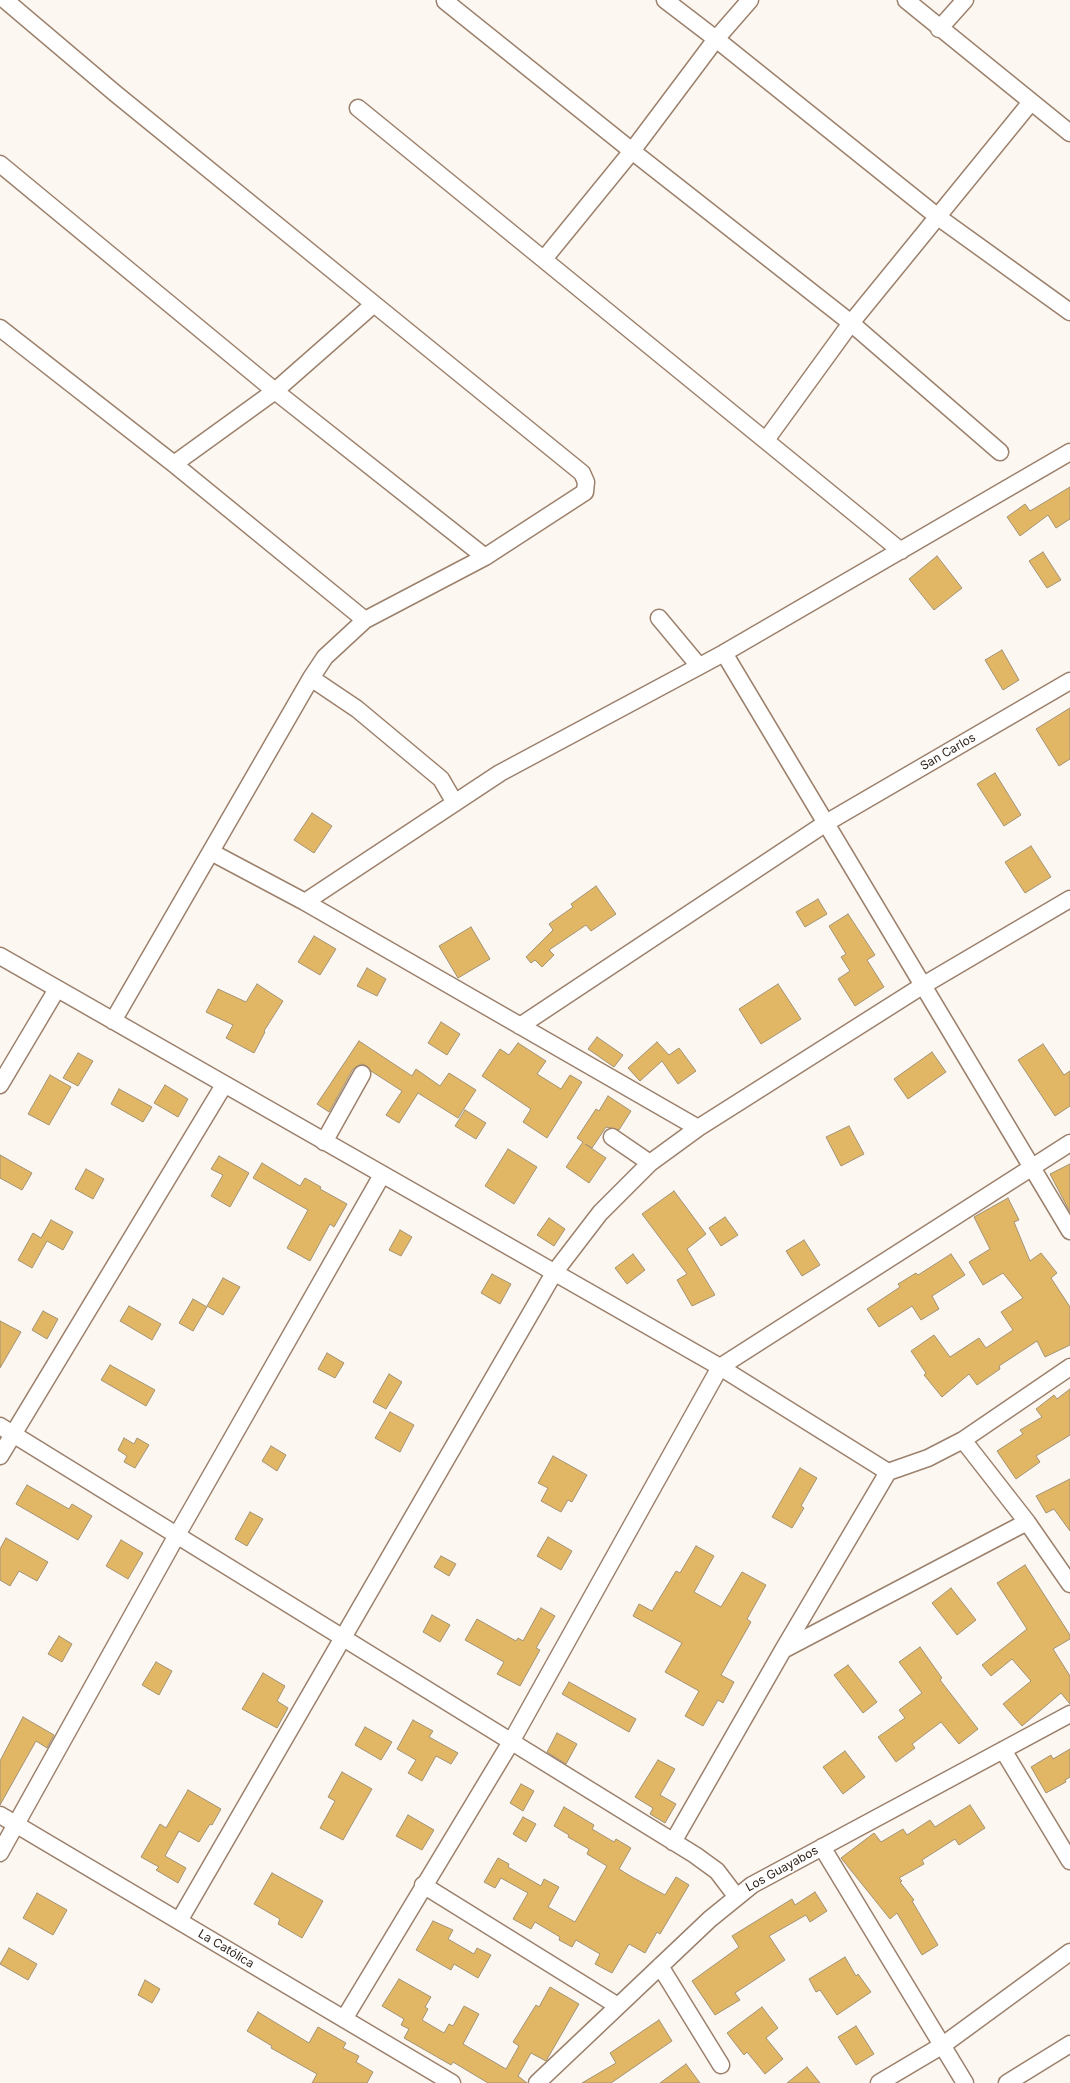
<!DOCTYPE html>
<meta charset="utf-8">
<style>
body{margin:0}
canvas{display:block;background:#fdf7f2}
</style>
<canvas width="1070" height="2083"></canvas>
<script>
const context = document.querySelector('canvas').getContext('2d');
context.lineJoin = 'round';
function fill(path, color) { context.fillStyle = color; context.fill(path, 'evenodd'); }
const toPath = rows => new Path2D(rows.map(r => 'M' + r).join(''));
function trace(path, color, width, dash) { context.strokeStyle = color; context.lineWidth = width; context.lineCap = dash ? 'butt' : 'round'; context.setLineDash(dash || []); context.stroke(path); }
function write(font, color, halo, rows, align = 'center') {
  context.font = font + ' Inter,sans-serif'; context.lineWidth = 4; context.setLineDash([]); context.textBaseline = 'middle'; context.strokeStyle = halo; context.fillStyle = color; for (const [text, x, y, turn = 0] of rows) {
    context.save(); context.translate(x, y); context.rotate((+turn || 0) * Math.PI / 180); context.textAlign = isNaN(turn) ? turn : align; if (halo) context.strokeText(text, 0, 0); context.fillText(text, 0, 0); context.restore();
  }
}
const building = toPath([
 [1070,487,1070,519,1056,528,1048,515,1020,536,1007,517,1025,504,1030,511,1070,487],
 [1043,552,1061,580,1047,588,1029,561,1043,552],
 [937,556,962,588,934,610,909,579,937,556],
 [1002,650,1019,680,1003,690,985,660,1002,650],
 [1070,708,1070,759,1059,766,1036,729,1070,708],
 [995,773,1021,815,1004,826,977,784,995,773],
 [312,813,332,826,314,853,294,840,312,813],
 [1031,846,1051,877,1025,893,1005,862,1031,846],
 [596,886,616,914,591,931,586,925,549,950,554,955,542,967,535,960,531,963,526,957,553,930,549,924,573,907,571,904,596,886],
 [818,899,827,914,805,927,796,912,818,899],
 [848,914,875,955,867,960,884,987,855,1006,838,979,850,971,841,957,846,954,829,926,848,914],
 [471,927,490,959,458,978,439,946,471,927],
 [314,936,336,949,320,975,298,962,314,936],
 [367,968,386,979,377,996,357,986,367,968],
 [257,984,283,1001,264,1031,265,1032,254,1053,226,1038,233,1025,206,1012,218,989,246,1002,257,984],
 [778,984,801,1019,761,1044,739,1009,778,984],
 [441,1022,460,1034,447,1055,428,1043,441,1022],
 [597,1037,623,1055,614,1067,588,1049,597,1037],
 [359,1041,412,1076,416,1069,440,1086,449,1073,476,1090,458,1118,418,1093,399,1123,386,1115,402,1091,371,1071,367,1066,361,1064,353,1069,329,1112,317,1104,359,1041],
 [657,1042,669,1055,679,1048,696,1071,678,1084,662,1061,640,1081,628,1068,657,1042],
 [518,1043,546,1061,537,1074,561,1089,570,1075,582,1082,547,1138,523,1122,531,1109,482,1076,500,1049,509,1055,518,1043],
 [1043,1044,1064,1075,1070,1071,1070,1106,1055,1116,1018,1060,1043,1044],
 [932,1052,946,1072,908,1099,894,1079,932,1052],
 [78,1053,93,1061,78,1086,63,1078,78,1053],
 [50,1075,71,1087,49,1125,28,1114,50,1075],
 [165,1085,188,1099,178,1117,154,1103,165,1085],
 [119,1089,152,1107,143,1122,111,1104,119,1089],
 [608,1096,631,1111,619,1130,606,1127,592,1148,585,1144,606,1158,589,1183,566,1167,583,1142,577,1138,596,1109,599,1111,608,1096],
 [465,1110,486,1123,476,1139,455,1126,465,1110],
 [849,1126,864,1154,841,1166,826,1137,849,1126],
 [508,1149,537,1167,514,1204,485,1186,508,1149],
 [0,1155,32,1173,22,1190,0,1178,0,1155],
 [219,1156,249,1173,230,1207,211,1196,223,1175,211,1169,219,1156],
 [262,1163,300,1186,305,1178,321,1187,320,1189,347,1204,334,1227,330,1224,310,1261,287,1248,308,1210,253,1178,262,1163],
 [1070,1164,1070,1212,1050,1174,1070,1164],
 [86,1169,104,1179,93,1199,75,1189,86,1169],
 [674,1191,706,1234,687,1249,715,1295,692,1306,677,1280,687,1274,642,1214,674,1191],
 [1008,1198,1019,1220,1014,1222,1030,1261,1041,1253,1057,1273,1051,1278,1070,1307,1070,1345,1045,1357,1037,1341,999,1366,1000,1369,977,1385,969,1374,942,1397,924,1375,926,1373,911,1351,934,1335,950,1357,979,1338,986,1348,1013,1330,1001,1312,1023,1298,1003,1273,983,1285,969,1262,990,1249,974,1217,1008,1198],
 [725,1217,738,1235,721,1246,709,1228,725,1217],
 [549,1218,565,1229,554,1246,537,1235,549,1218],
 [51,1220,73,1232,63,1250,47,1241,32,1268,18,1260,33,1233,41,1238,51,1220],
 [400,1230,412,1237,401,1256,389,1250,400,1230],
 [804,1240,820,1265,802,1276,786,1251,804,1240],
 [633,1254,645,1270,627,1284,615,1268,633,1254],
 [951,1254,965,1275,932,1296,939,1309,921,1320,912,1306,879,1327,867,1309,900,1287,898,1284,916,1273,918,1275,951,1254],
 [492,1274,511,1284,500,1304,481,1293,492,1274],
 [223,1278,240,1287,223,1315,207,1306,223,1278],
 [193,1299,207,1307,193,1331,179,1323,193,1299],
 [129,1306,161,1324,152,1340,120,1321,129,1306],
 [43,1311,58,1319,47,1339,32,1330,43,1311],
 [0,1321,21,1332,0,1368,0,1321],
 [327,1353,344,1363,335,1378,318,1369,327,1353],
 [110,1365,155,1390,146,1406,101,1380,110,1365],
 [389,1374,402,1382,386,1409,373,1402,389,1374],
 [1070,1389,1070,1435,1036,1456,1040,1462,1016,1479,997,1451,1023,1434,1020,1430,1042,1417,1036,1409,1054,1395,1057,1399,1070,1389],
 [390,1412,414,1425,400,1452,375,1438,390,1412],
 [124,1438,134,1444,137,1438,149,1445,135,1468,124,1462,127,1456,118,1450,124,1438],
 [271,1446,286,1455,277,1471,262,1461,271,1446],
 [553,1456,587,1475,572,1502,568,1500,561,1512,541,1501,548,1488,538,1483,553,1456],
 [800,1468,817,1478,801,1506,804,1508,792,1528,772,1517,800,1468],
 [1070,1479,1070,1531,1054,1509,1046,1513,1036,1496,1070,1479],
 [27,1485,69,1509,72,1504,92,1516,78,1540,16,1504,27,1485],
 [250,1512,263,1519,247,1546,235,1539,250,1512],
 [548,1537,572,1551,561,1570,537,1556,548,1537],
 [6,1538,48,1562,37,1581,19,1571,10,1586,0,1580,0,1549,6,1538],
 [121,1540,143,1553,128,1579,106,1566,121,1540],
 [696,1546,714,1556,694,1592,721,1607,742,1572,766,1585,747,1619,751,1622,721,1675,734,1682,723,1703,718,1700,703,1726,685,1716,699,1691,665,1672,682,1643,633,1616,639,1604,652,1611,676,1571,680,1573,696,1546],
 [441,1556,456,1564,449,1576,434,1567,441,1556],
 [1025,1565,1070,1635,1070,1639,1053,1649,1070,1676,1070,1704,1061,1693,1022,1726,1003,1704,1031,1681,1012,1659,991,1676,982,1665,1027,1629,997,1583,1025,1565],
 [951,1588,976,1620,957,1635,932,1603,951,1588],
 [541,1608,555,1616,536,1648,540,1650,520,1686,497,1674,504,1662,465,1640,477,1619,516,1641,518,1638,523,1641,541,1608],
 [432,1615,450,1625,440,1642,423,1632,432,1615],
 [59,1636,72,1644,62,1662,48,1654,59,1636],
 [920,1647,942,1678,940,1680,978,1729,959,1744,941,1722,912,1744,915,1748,896,1762,878,1737,905,1718,899,1710,922,1693,899,1662,920,1647],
 [156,1662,172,1671,159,1695,142,1685,156,1662],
 [848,1665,877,1702,863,1713,834,1675,848,1665],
 [263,1673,285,1686,277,1701,288,1708,277,1728,242,1709,263,1673],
 [569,1682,636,1719,629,1732,562,1694,569,1682],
 [23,1717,54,1735,47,1748,36,1741,0,1805,0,1761,23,1717],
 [413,1720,433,1731,429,1737,458,1753,451,1764,436,1756,422,1781,408,1773,416,1760,397,1749,413,1720],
 [365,1727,392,1742,381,1760,355,1745,365,1727],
 [557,1733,577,1744,566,1764,547,1752,557,1733],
 [1070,1749,1070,1777,1065,1780,1066,1782,1046,1793,1031,1767,1051,1755,1053,1759,1070,1749],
 [845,1751,865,1777,843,1794,823,1767,845,1751],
 [658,1760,675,1769,660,1795,676,1804,665,1823,650,1814,653,1808,635,1797,658,1760],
 [342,1772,372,1789,343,1840,320,1828,335,1801,328,1797,342,1772],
 [521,1784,534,1791,523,1811,510,1803,521,1784],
 [188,1790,221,1809,212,1825,210,1824,199,1842,179,1831,165,1856,186,1868,178,1883,156,1870,159,1867,141,1857,160,1824,166,1828,188,1790],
 [970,1805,985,1828,959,1845,955,1839,922,1860,924,1864,899,1878,902,1881,900,1882,914,1900,912,1901,938,1945,922,1955,897,1913,890,1919,841,1858,874,1833,881,1842,903,1829,907,1835,930,1820,935,1827,970,1805],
 [564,1807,594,1825,592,1829,614,1842,616,1839,631,1848,619,1869,632,1877,665,1895,676,1877,689,1885,660,1934,657,1932,645,1953,629,1944,612,1973,595,1964,600,1954,576,1940,572,1947,559,1940,560,1937,535,1922,531,1929,513,1919,528,1893,501,1878,495,1888,484,1882,498,1858,509,1864,508,1867,541,1886,544,1879,559,1887,548,1907,575,1922,607,1866,587,1854,589,1849,568,1837,569,1835,554,1826,564,1807],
 [408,1815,434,1830,422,1850,396,1836,408,1815],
 [523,1817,536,1824,526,1842,513,1834,523,1817],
 [272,1873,323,1901,302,1938,278,1924,280,1919,254,1904,272,1873],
 [815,1892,827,1911,810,1922,806,1915,769,1936,785,1960,735,1993,740,2000,715,2015,692,1981,739,1947,732,1936,792,1899,795,1905,815,1892],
 [37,1893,67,1910,53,1935,23,1918,37,1893],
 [433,1921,453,1930,448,1939,474,1954,477,1948,491,1955,478,1978,454,1964,451,1970,416,1950,433,1921],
 [9,1948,37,1964,28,1980,0,1964,9,1948],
 [845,1957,856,1976,858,1974,871,1992,837,2015,820,1990,816,1992,809,1979,845,1957],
 [399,1979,431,1997,425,2007,428,2009,422,2020,444,2033,449,2024,453,2026,464,2006,479,2014,463,2044,506,2069,519,2046,513,2042,536,2005,539,2007,550,1987,579,2004,546,2061,531,2053,518,2076,527,2083,488,2083,453,2062,451,2065,404,2038,409,2029,401,2025,404,2019,382,2006,399,1979],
 [145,1980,160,1989,152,2003,138,1995,145,1980],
 [762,2007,778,2028,766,2038,783,2059,765,2074,747,2052,744,2055,727,2033,762,2007],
 [258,2012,309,2043,318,2027,346,2043,343,2048,359,2056,356,2062,373,2072,367,2083,312,2083,317,2074,271,2048,272,2046,247,2031,258,2012],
 [659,2020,672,2041,611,2083,582,2083,616,2063,610,2053,659,2020],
 [856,2026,874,2054,856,2065,838,2037,856,2026],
 [686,2064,700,2083,660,2083,686,2064],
 [807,2067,820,2083,787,2083,807,2067]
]);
fill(building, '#e1b765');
trace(building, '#a39375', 1);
const minor = toPath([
 [5,0,116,94,374,304],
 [665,0,716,39,938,217,1070,312],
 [906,0,1070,133],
 [445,1,632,151,851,323,1000,452],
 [939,29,965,0],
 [358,108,901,551],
 [0,164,275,391,485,557,365,620,325,657,311,678,113,1021],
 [544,259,632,151,716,39,750,0],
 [0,328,174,464,365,620],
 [766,440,851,323,1031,102],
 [174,464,275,391,374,304,582,473,586,482,585,492,485,557],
 [659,618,699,666],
 [724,653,1070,1231],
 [311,678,357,709,441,779,455,803],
 [211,852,305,902,698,1128],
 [305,902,500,773,724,653,1070,452],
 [0,956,720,1367,888,1472],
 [520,1026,826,823,1070,681],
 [0,1085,57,989],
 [612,1137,650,1163],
 [324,1142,362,1074],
 [0,1426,695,1855,717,1871,736,1896],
 [963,1440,1027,1522,1070,1584],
 [0,1456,224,1085],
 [783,1650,1027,1522],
 [1003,1750,1070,1861],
 [0,1815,452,2083],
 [673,1842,783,1650,888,1472,928,1458,963,1440,1070,1367],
 [822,1847,965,2083],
 [0,1853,177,1535,382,1175],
 [423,1885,618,2006],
 [179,1921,554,1273,600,1213,650,1163,698,1128,922,986,1070,899],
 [660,1966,721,2065],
 [344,2019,511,1742,720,1367,1070,1143],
 [537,2083,710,1919,752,1885,1070,1714],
 [879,2083,943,2045,1070,1952],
 [1007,2083,1070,2044]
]);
trace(minor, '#9c816c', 19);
trace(minor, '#fff', 16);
write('12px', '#291e16', '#fff', [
 ["San Carlos",948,752,-30],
 ["Los Guayabos",782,1869,-29],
 ["La Católica",226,1949,31]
]);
</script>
